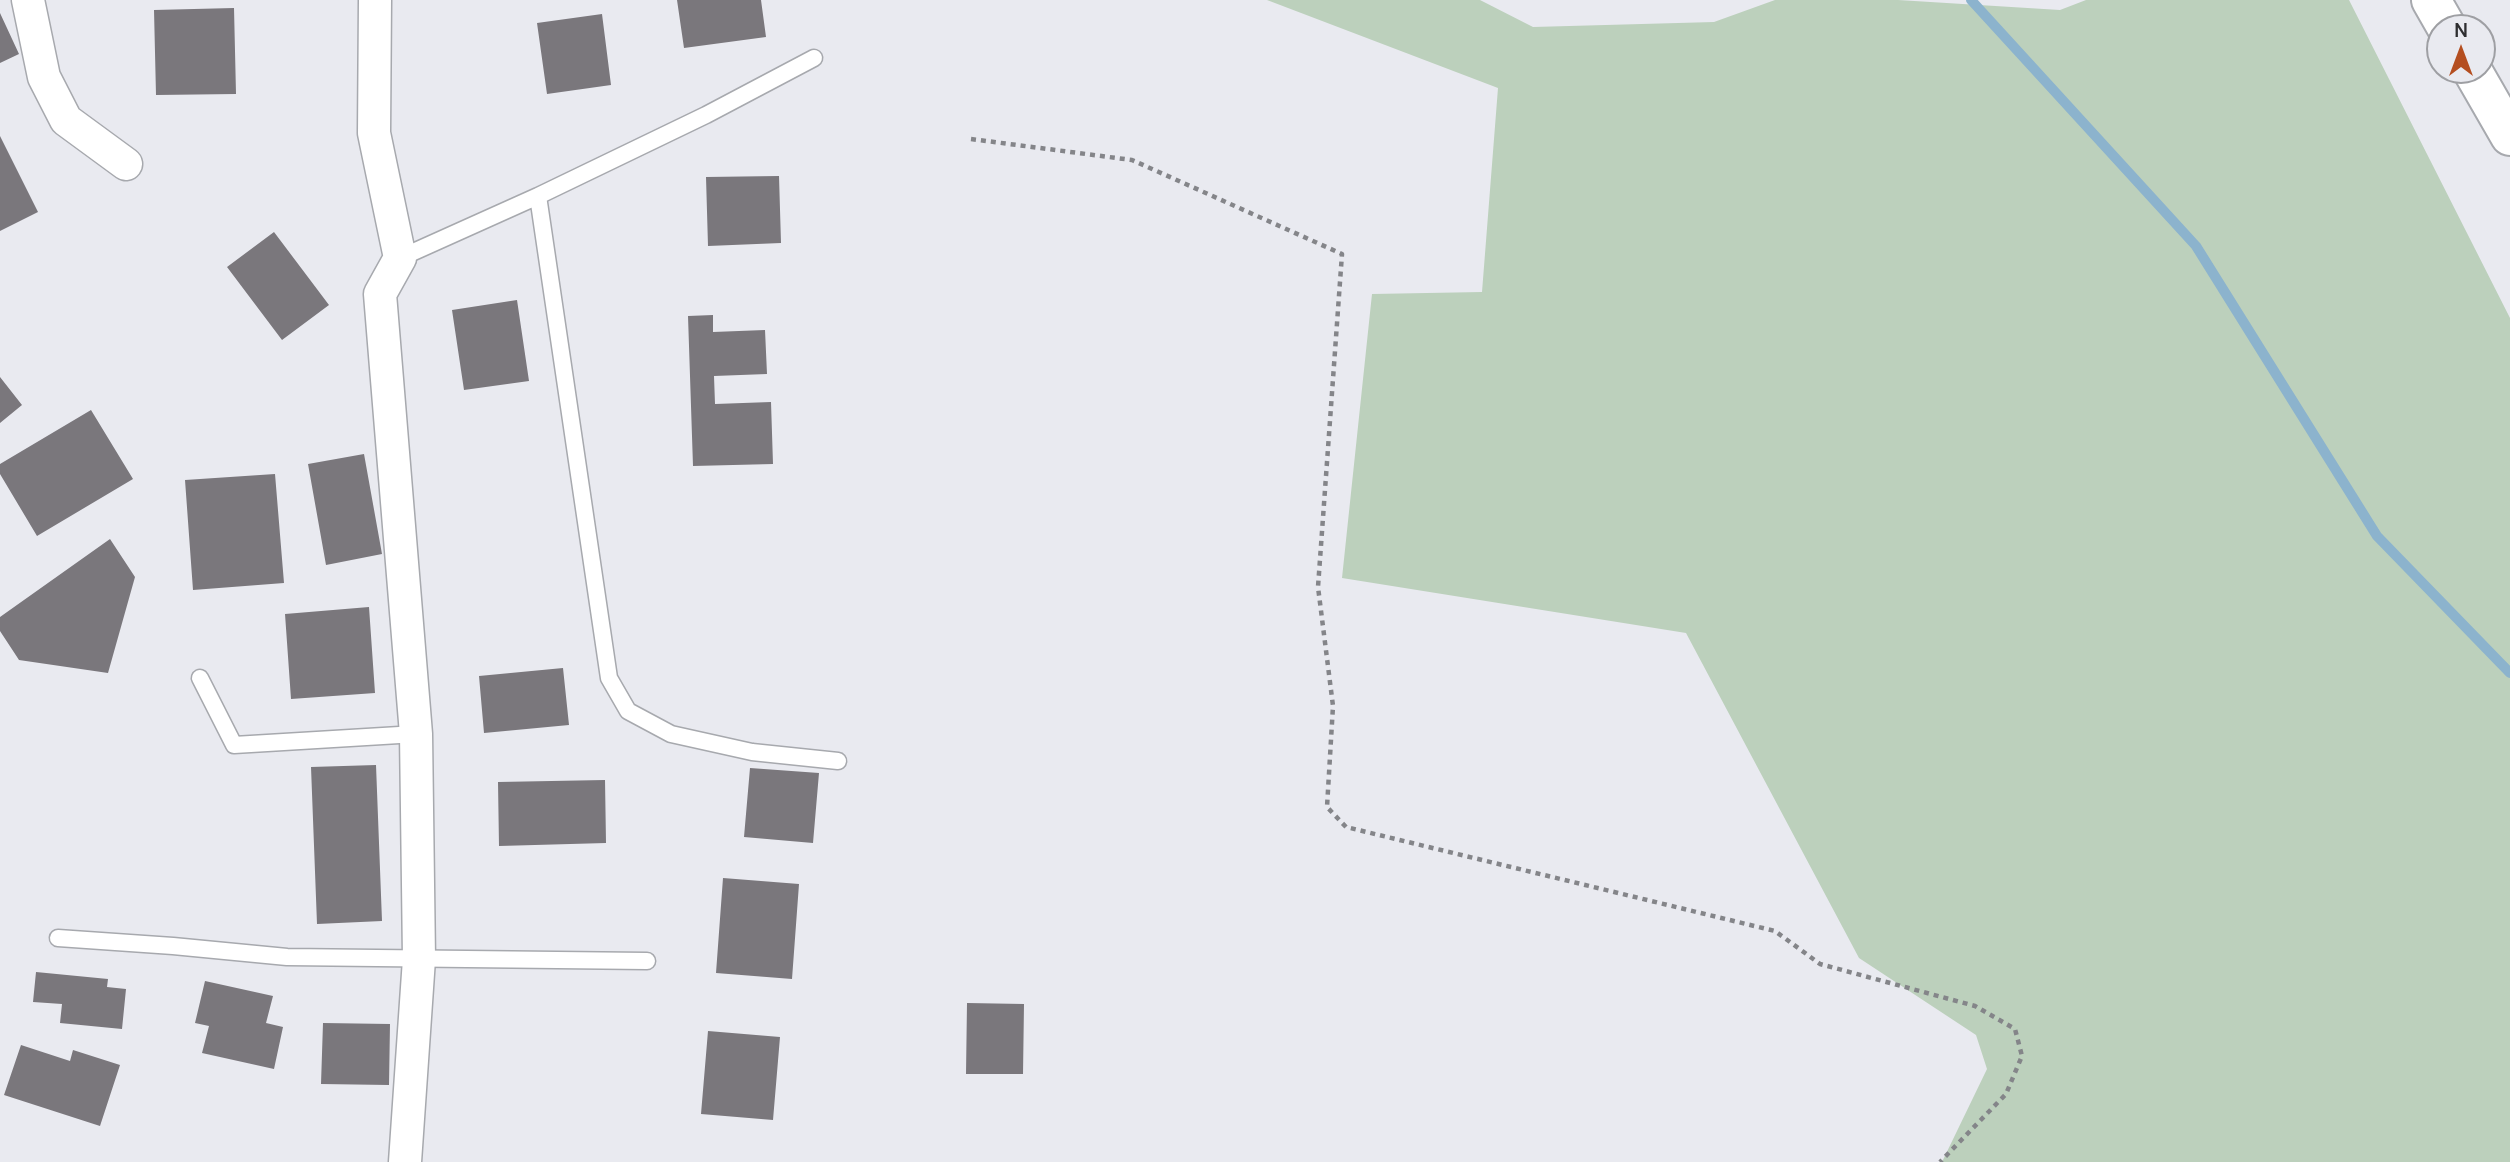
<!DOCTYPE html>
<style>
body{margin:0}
#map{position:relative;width:2510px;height:1162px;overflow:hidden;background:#e9eaf0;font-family:Manrope,sans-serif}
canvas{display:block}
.north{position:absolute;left:2426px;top:14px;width:70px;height:70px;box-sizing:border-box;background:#e9eaf0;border:2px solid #9e9fa3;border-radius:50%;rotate:0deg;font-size:19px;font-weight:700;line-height:28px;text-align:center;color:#2e2e30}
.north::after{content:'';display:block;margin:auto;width:24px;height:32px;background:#b44e20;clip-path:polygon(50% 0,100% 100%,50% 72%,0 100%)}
</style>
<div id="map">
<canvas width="2510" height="1162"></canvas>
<div class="north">N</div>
</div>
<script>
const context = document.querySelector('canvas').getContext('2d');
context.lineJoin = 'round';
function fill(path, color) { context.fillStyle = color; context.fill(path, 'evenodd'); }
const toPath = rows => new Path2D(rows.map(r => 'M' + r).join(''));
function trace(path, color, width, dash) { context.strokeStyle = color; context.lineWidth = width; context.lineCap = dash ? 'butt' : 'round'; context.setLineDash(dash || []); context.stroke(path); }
fill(toPath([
 [1267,0,1480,0,1533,27,1714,22,1775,0,1898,0,2060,10,2086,0,2349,0,2510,318,2510,1162,1942,1162,1987,1069,1976,1035,1859,958,1686,633,1342,578,1372,294,1482,292,1498,88]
]), '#bcd0bc');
trace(toPath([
 [1971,0,2196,246,2377,536,2510,673]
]), '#8cb3cd', 10);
fill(toPath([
 [677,0,761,0,766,37,684,48],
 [234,8,236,94,156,95,154,10],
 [0,13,19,54,0,63],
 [602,14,611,85,547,94,537,23],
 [0,136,38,212,0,231],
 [779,176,781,243,708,246,706,177],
 [274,232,329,305,282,340,227,267],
 [517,300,529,381,464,390,452,310],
 [713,315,713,332,765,330,767,374,714,376,715,404,771,402,773,464,693,466,688,316],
 [0,377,22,405,0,423],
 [91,410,133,479,37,536,0,474,0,464],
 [364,454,382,554,326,565,308,464],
 [275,474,284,583,193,590,185,480],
 [110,539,135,577,108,673,19,660,0,631,0,617],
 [369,607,375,693,291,699,285,614],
 [563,668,569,725,484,733,479,676],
 [376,765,382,921,317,924,311,767],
 [750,768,819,773,813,843,744,837],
 [605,780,606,843,499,846,498,782],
 [723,878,799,884,792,979,716,973],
 [36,972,108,979,107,987,126,989,122,1029,60,1023,62,1004,33,1002],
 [205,981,273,996,266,1023,283,1027,274,1069,202,1053,209,1026,195,1023],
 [967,1003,1024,1004,1023,1074,966,1074],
 [323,1023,390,1024,389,1085,321,1084],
 [708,1031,780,1037,773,1120,701,1114],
 [21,1045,70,1061,73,1050,120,1065,100,1126,4,1095]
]), '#7a777c');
const lane = toPath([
 [538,196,609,678,628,711,671,734,752,752,838,761],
 [400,258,538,196,706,115,814,58],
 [200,678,234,745,416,734],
 [58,938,173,946,287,957,647,961]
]);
const street = toPath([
 [28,0,44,77,66,120,126,164],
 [375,0,374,133,400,258,380,294,416,734,419,959,405,1162]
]);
const secondary = toPath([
 [2431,0,2447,28],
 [2472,70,2510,136]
]);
trace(lane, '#a7a9ae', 19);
trace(street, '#a7a9ae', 35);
trace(secondary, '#a7a9ae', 42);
trace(toPath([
 [971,139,1132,160,1342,254,1318,587,1333,706,1327,807,1346,827,1775,931,1820,964,1975,1006,2015,1029,2022,1056,2006,1094,1940,1162]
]), '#848589', 4.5, [5, 5]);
trace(lane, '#fff', 16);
trace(street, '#fff', 32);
trace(secondary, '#fff', 38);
</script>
